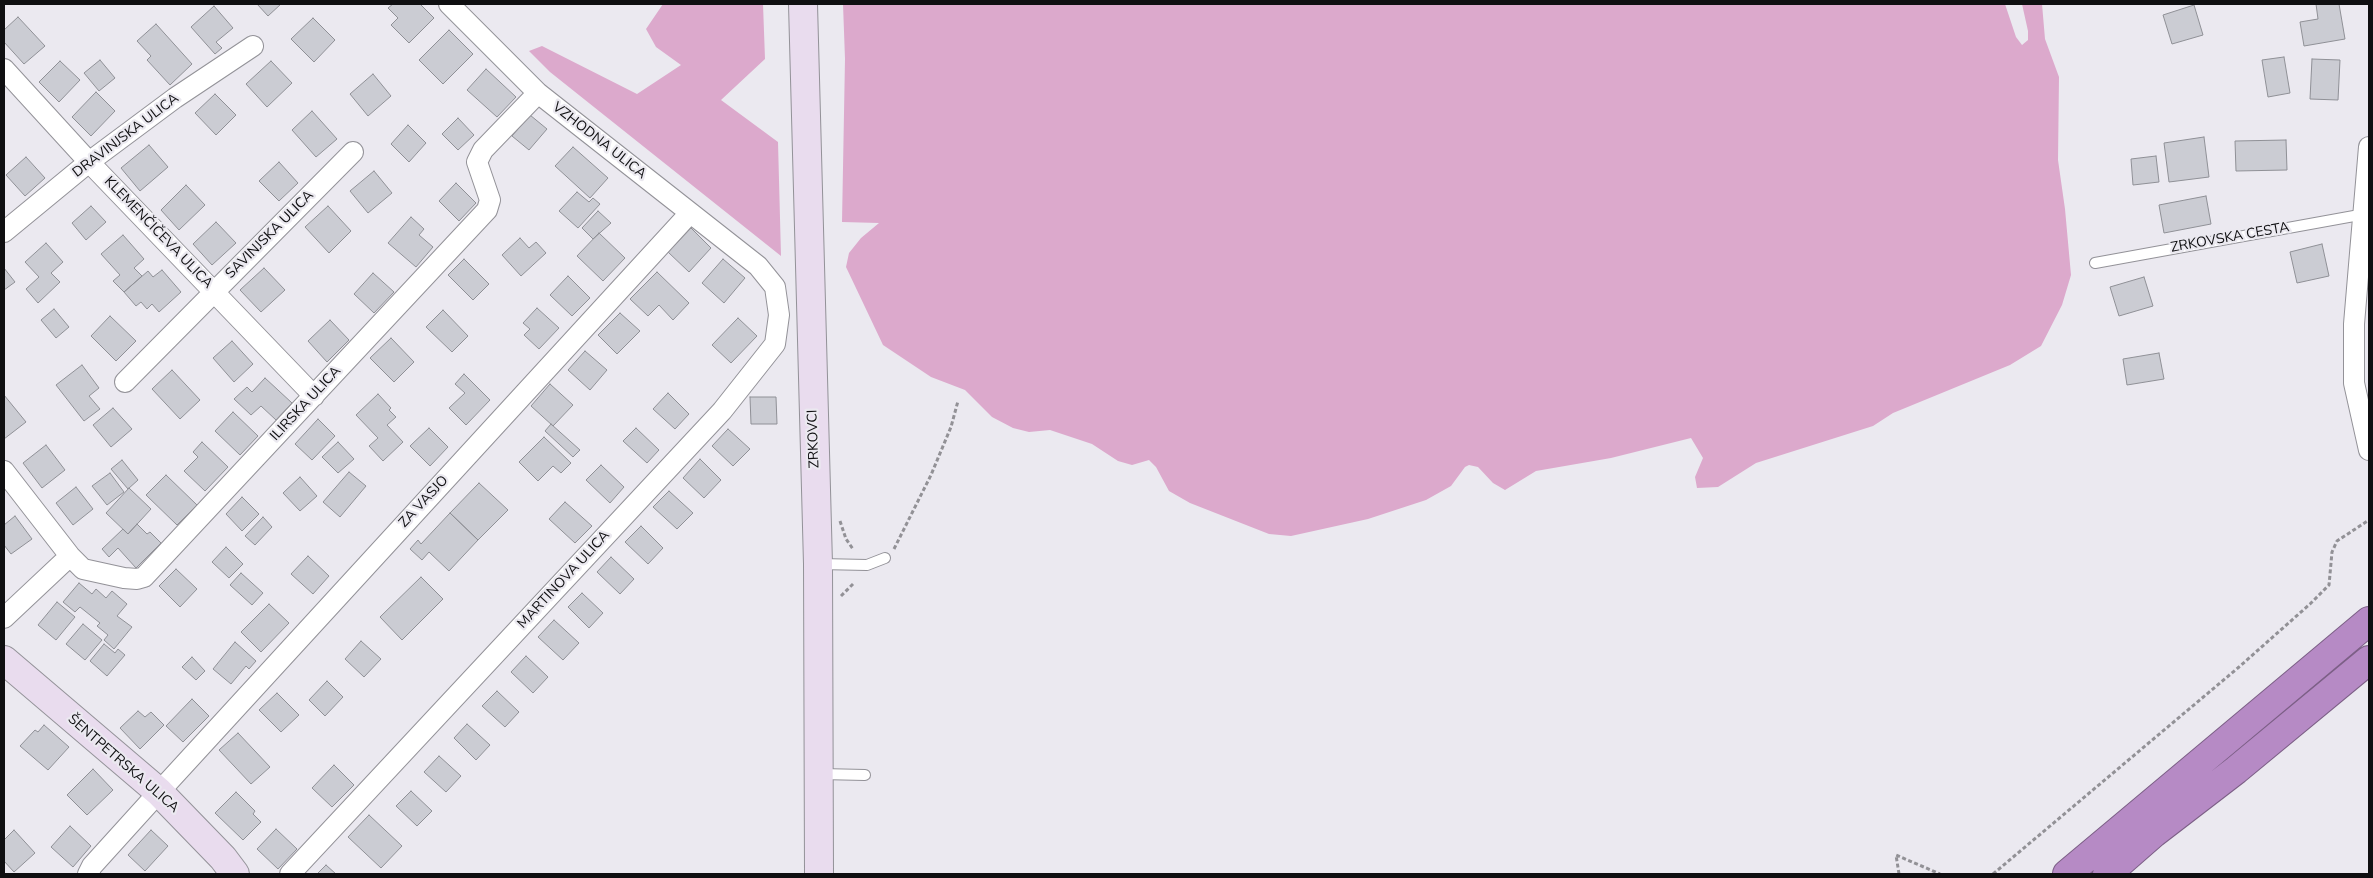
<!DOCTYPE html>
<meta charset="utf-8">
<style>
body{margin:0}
#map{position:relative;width:2373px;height:878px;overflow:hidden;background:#ebe9f0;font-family:"Nunito Sans",sans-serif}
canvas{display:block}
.frame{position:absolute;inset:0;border:5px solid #0f0f11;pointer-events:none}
</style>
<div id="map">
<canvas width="2373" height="878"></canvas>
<div class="frame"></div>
</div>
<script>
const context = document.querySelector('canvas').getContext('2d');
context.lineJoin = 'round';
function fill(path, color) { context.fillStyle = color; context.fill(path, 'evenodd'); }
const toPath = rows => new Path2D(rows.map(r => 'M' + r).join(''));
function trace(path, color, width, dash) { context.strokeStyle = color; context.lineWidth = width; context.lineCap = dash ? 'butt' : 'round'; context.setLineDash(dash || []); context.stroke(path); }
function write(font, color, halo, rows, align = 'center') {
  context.font = font + ' "Nunito Sans",sans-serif'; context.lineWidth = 4.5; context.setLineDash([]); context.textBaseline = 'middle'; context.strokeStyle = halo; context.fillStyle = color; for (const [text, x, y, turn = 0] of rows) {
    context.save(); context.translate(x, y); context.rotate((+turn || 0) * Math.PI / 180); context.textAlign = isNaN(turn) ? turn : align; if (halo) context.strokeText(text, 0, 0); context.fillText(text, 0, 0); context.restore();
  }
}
fill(toPath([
 [663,4,763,4,765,59,721,100,778,142,781,256,550,72,529,51,542,46,637,94,681,65,656,47,646,29],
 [843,4,2005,4,2016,37,2022,45,2028,40,2028,31,2022,4,2042,4,2045,39,2059,77,2058,160,2065,209,2071,275,2062,305,2041,346,2010,365,1893,413,1873,426,1756,463,1718,487,1697,488,1695,477,1703,458,1691,438,1611,458,1536,471,1505,490,1493,483,1478,467,1469,465,1465,467,1451,486,1426,500,1368,519,1291,536,1269,534,1190,503,1169,491,1156,467,1149,460,1132,465,1118,461,1092,444,1050,430,1029,432,1013,428,992,417,965,390,931,377,883,345,846,267,849,253,861,238,879,223,842,222,845,59]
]), '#dca9cc');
const building = toPath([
 [257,4,281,4,268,16,257,4],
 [393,4,420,4,434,18,409,43,391,25,398,18,388,8,393,4],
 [2316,4,2339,4,2345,39,2304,46,2300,22,2318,19,2316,4],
 [2194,5,2203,35,2172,44,2163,15,2194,5],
 [214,6,233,28,216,42,222,48,215,54,191,27,214,6],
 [18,17,45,46,24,64,4,42,4,30,18,17],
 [313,18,335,40,314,62,291,39,313,18],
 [156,24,192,64,170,85,147,60,151,56,137,41,156,24],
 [449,30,473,54,443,84,419,60,449,30],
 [2284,57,2290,93,2268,97,2262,60,2284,57],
 [2312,59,2340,60,2338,100,2310,99,2312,59],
 [100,60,115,78,99,91,84,73,100,60],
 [60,61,80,80,59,102,39,82,60,61],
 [271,61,292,83,267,107,246,84,271,61],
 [486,69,516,97,497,117,467,90,486,69],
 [373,74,391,96,368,116,350,94,373,74],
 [96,92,115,111,91,136,72,117,96,92],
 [215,94,236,115,216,135,195,113,215,94],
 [312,111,337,139,316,157,292,130,312,111],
 [530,115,547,129,529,150,512,136,530,115],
 [458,118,474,135,458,150,442,134,458,118],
 [408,125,426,143,409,162,391,144,408,125],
 [2204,137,2209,177,2169,182,2164,143,2204,137],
 [2286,140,2287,170,2236,171,2235,141,2286,140],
 [149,145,168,167,140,191,121,168,149,145],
 [573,147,608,178,590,198,555,166,573,147],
 [2156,156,2159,182,2133,185,2131,159,2156,156],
 [26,157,45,178,25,196,6,175,26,157],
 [279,162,298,183,279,201,259,181,279,162],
 [374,171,392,193,368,213,350,191,374,171],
 [456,183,476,203,459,221,439,201,456,183],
 [186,185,205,205,179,230,161,210,186,185],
 [577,192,589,202,593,198,600,204,578,228,559,211,577,192],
 [2206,196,2211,224,2164,233,2159,205,2206,196],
 [91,206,106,222,86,240,72,223,91,206],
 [328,206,351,231,329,253,305,227,328,206],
 [598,211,611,223,593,239,582,228,598,211],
 [411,217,424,229,419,235,433,247,416,267,388,243,411,217],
 [216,222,236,243,212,265,193,244,216,222],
 [691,228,711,248,689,272,668,252,691,228],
 [599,233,625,258,603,281,577,256,599,233],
 [123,235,144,259,134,268,142,276,124,292,113,281,120,275,101,254,123,235],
 [520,238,529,248,536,242,546,253,521,276,502,255,520,238],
 [46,243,63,262,51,273,60,282,38,303,26,289,39,277,25,262,46,243],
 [2322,244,2329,276,2297,283,2290,252,2322,244],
 [464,259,489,284,473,300,448,275,464,259],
 [723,259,745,278,724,303,702,283,723,259],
 [4,268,15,282,4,290,4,268],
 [264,268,285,290,261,312,240,290,264,268],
 [162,270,181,292,159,312,152,304,147,309,141,302,136,306,124,292,148,271,153,277,162,270],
 [657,272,689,303,673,320,659,305,648,316,630,299,657,272],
 [373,273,394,292,374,313,354,294,373,273],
 [568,276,590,298,572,316,550,295,568,276],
 [2144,277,2153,306,2119,316,2110,287,2144,277],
 [537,308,559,328,539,349,524,335,530,329,523,323,537,308],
 [54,309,69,327,56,338,41,320,54,309],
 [443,310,468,336,452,352,426,327,443,310],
 [620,313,640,331,617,354,598,335,620,313],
 [110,316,136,341,116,361,91,336,110,316],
 [738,318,757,336,731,363,712,345,738,318],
 [330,320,349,340,327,362,308,341,330,320],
 [391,338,414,362,394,382,370,358,391,338],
 [232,341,253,364,234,382,213,358,232,341],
 [585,351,607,370,590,390,568,370,585,351],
 [2159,353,2164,379,2127,385,2123,359,2159,353],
 [82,365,99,388,89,396,100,409,84,421,56,385,82,365],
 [172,370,200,400,180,419,152,389,172,370],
 [464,374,490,400,466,425,449,408,465,393,455,384,464,374],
 [265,378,292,403,276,420,261,406,251,415,234,399,247,387,252,392,265,378],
 [550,384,573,405,553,426,531,406,550,384],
 [668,393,689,414,675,429,653,409,668,393],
 [378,394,391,408,389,410,396,417,387,425,403,442,383,461,369,446,378,438,356,415,378,394],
 [4,395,26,422,4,439,4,395],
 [750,397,776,397,777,424,751,424,750,397],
 [113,408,132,429,111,447,93,425,113,408],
 [233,412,258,436,240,455,215,431,233,412],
 [318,419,335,436,312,460,295,444,318,419],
 [551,424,580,450,573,457,545,431,551,424],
 [429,428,448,447,430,466,410,446,429,428],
 [636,428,659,450,647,463,623,441,636,428],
 [728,429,750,449,733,466,712,446,728,429],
 [544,437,571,463,561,473,553,466,538,481,519,462,544,437],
 [202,442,228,467,205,491,184,471,198,457,193,452,202,442],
 [338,442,354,459,338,473,322,457,338,442],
 [46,445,65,470,42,488,23,463,46,445],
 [700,459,721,480,704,498,683,478,700,459],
 [122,460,138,480,128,489,111,469,122,460],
 [601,465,624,487,610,503,586,480,601,465],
 [349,472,366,486,340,517,323,502,349,472],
 [110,473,124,492,107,505,92,486,110,473],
 [166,475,197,505,177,525,146,495,166,475],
 [300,477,317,496,300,511,283,493,300,477],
 [479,483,508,510,478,540,450,513,479,483],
 [76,487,93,509,73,525,56,503,76,487],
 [129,488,151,509,128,534,106,513,129,488],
 [669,491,693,513,677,529,653,507,669,491],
 [242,497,259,514,242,531,226,514,242,497],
 [565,502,592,526,575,543,549,519,565,502],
 [450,513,478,540,449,571,429,552,422,560,410,549,418,540,421,544,450,513],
 [15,516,32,539,11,554,4,545,4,525,15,516],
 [263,517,272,527,255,545,245,536,263,517],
 [137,524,147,534,150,532,161,543,136,568,118,548,109,557,102,549,123,529,128,534,137,524],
 [641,526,663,548,648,564,625,542,641,526],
 [226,547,243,564,229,578,212,562,226,547],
 [308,556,329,576,313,594,291,574,308,556],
 [611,557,634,579,620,594,597,572,611,557],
 [176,569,197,589,180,607,159,586,176,569],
 [241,573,263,593,252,605,230,585,241,573],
 [421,577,443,599,402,640,380,617,421,577],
 [79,583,92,594,96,589,106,598,112,591,127,604,117,616,132,627,114,649,104,640,108,635,97,626,100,623,80,607,75,612,63,602,79,583],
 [582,593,603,613,589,628,568,607,582,593],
 [57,602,75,617,56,640,38,625,57,602],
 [269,604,289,623,261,652,241,632,269,604],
 [554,620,579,643,563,660,538,637,554,620],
 [83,624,102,640,85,660,66,644,83,624],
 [361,641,381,659,364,677,345,659,361,641],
 [235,642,256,661,249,669,246,666,231,684,213,669,235,642],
 [104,644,115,653,118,649,125,655,107,676,90,661,104,644],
 [526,656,548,677,533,693,511,672,526,656],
 [192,657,205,671,196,680,182,667,192,657],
 [327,681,343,697,325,716,309,700,327,681],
 [497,691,519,712,505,727,482,706,497,691],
 [277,693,299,715,281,732,259,710,277,693],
 [192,699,209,716,183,742,166,726,192,699],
 [138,711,145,717,151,712,164,725,140,749,120,728,138,711],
 [467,724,490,745,476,760,454,738,467,724],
 [44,725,69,747,48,770,20,746,35,730,38,732,44,725],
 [238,733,270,767,251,784,219,750,238,733],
 [439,756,461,776,446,792,424,772,439,756],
 [334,765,354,785,332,807,312,788,334,765],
 [93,769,113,790,87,815,67,795,93,769],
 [411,791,432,811,417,826,396,806,411,791],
 [236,792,255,811,253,814,261,822,243,840,215,813,236,792],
 [369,815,402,846,381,868,348,837,369,815],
 [70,826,91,846,73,867,51,847,70,826],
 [276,829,297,849,278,869,257,849,276,829],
 [14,830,35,853,14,872,4,861,4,840,14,830],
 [151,830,168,846,145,871,128,855,151,830],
 [326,865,336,874,317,874,326,865]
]);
fill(building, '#cbccd3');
trace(building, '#8f9096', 1);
const lane = toPath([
 [2095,263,2365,214],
 [820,564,867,565,885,558],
 [821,774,865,775]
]);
const street = toPath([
 [4,69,89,162,314,396],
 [2369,147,2354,324,2354,383,2369,450],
 [4,232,89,162,175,98,253,46],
 [125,382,353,152],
 [4,471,70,556,83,569,124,578,137,579,144,577,487,210,490,200,477,162,483,150,538,93],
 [4,618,70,556],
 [88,874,92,866,159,792,690,213],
 [290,874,722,411,775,344,779,315,775,287,758,266,538,93,449,4]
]);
const secondary = toPath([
 [803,4,818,564,819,874],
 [4,660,159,792,223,858,235,874]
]);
const highway = toPath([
 [2067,874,2369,621],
 [2107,874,2154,833,2236,770,2369,660]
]);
trace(lane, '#939298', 12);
trace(street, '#939298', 22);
trace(secondary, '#939298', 30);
trace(highway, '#7c5f86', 30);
trace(toPath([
 [840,521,846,539,853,549],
 [894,549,931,475,951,427,958,401],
 [841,596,854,583],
 [1899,874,1896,855,1940,874],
 [1993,874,2239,667,2310,604,2329,585,2332,552,2337,541,2369,520]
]), '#929196', 3, [4, 2.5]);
trace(lane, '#fff', 10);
trace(street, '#fff', 20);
trace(secondary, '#e9dcee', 28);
trace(highway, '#b68ac5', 28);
write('14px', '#0f0f11', '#ebe9f0', [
 ["DRAVINJSKA ULICA",126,136,-37],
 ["VZHODNA ULICA",599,141,38],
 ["KLEMENČIČEVA ULICA",158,233,46],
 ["SAVINJSKA ULICA",270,235,-45],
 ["ZRKOVSKA CESTA",2230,238,-10],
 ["ILIRSKA ULICA",306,404,-47],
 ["ZRKOVCI",814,439,-92],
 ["ZA VASJO",424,502,-47],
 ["MARTINOVA ULICA",564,580,-47],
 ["ŠENTPETRSKA ULICA",123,764,41]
]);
</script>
